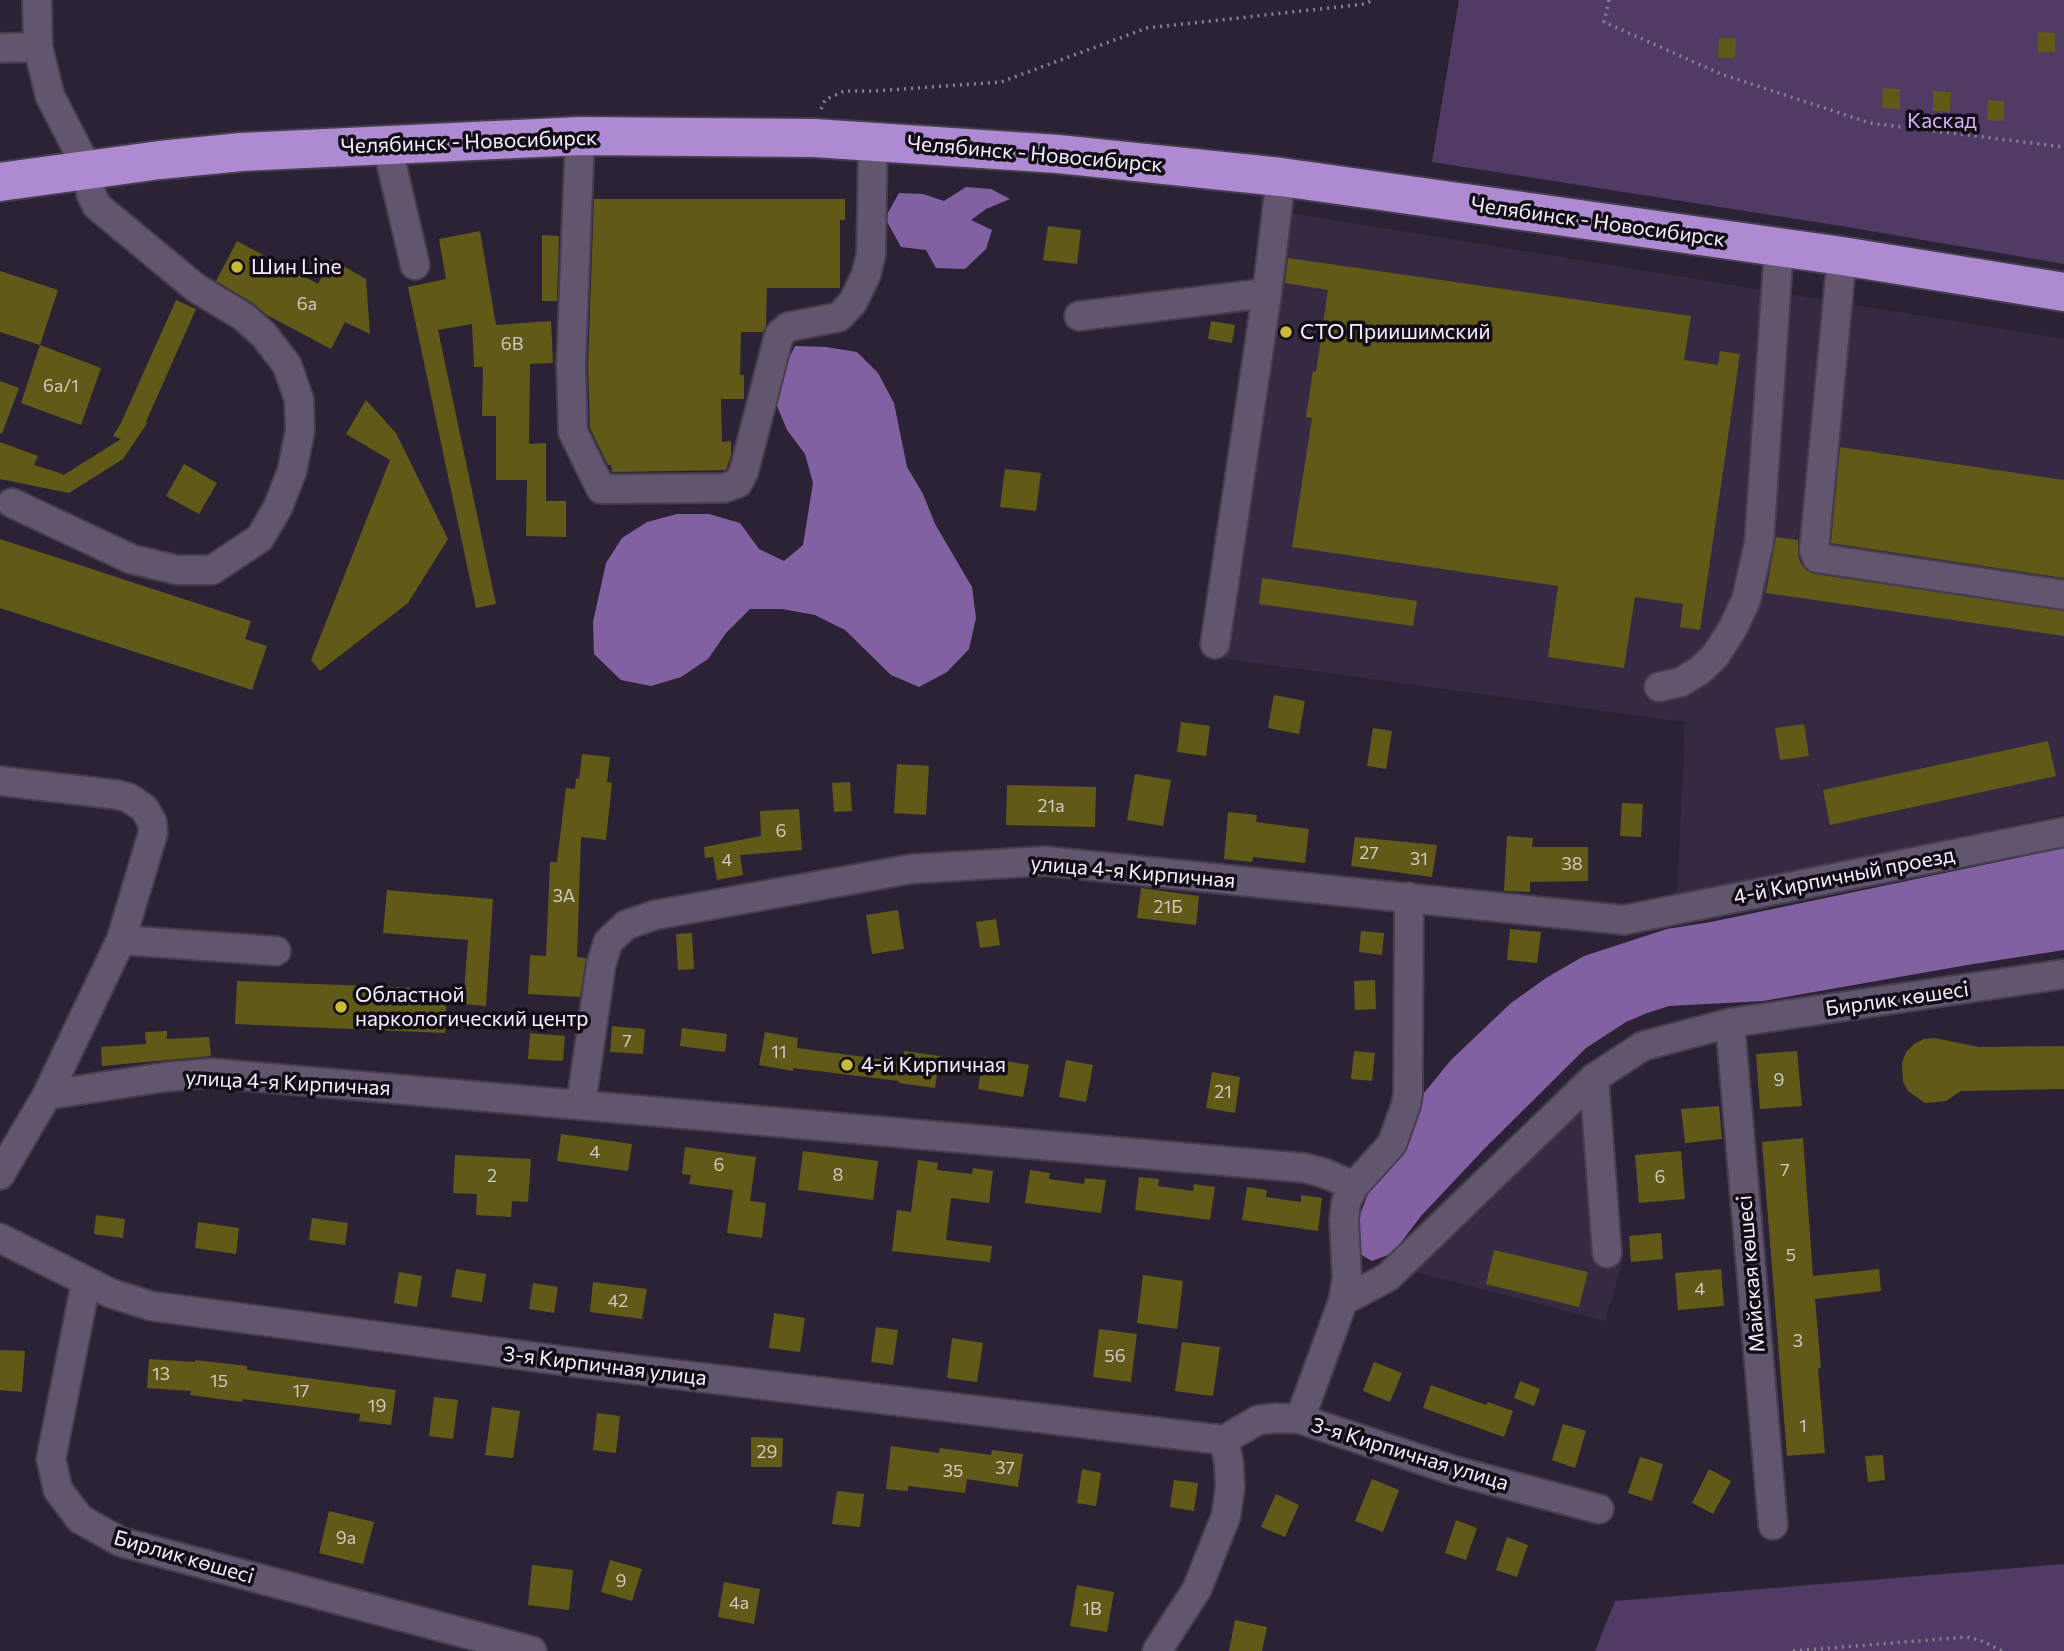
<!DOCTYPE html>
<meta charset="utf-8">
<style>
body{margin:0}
canvas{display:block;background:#2b2235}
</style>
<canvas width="2064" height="1651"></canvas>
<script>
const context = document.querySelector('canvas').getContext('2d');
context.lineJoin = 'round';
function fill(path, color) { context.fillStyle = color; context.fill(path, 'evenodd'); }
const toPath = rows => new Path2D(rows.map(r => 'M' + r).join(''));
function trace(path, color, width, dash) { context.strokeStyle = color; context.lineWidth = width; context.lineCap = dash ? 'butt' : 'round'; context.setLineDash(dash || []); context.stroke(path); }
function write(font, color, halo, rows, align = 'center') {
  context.font = font + ' Commissioner,sans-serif'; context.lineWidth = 7; context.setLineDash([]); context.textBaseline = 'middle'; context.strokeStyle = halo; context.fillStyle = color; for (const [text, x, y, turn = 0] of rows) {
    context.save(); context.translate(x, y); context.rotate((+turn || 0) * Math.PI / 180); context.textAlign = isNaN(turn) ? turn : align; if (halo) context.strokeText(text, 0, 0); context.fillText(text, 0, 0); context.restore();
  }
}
fill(toPath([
 [1284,212,2064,339,2064,814,1677,897,1685,722,1220,658],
 [1605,1084,1622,1263,1605,1321,1412,1271]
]), '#362a43');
fill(toPath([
 [1459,0,2064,0,2064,264,1841,226,1432,162],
 [2064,1564,2064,1651,1595,1651,1615,1601]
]), '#4f3b63');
fill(toPath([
 [966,187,991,189,1010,199,986,209,971,220,992,230,986,249,965,269,936,268,926,250,901,247,885,218,899,193,923,194,944,201],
 [795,346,826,347,857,352,878,373,894,403,907,467,923,494,935,524,972,587,976,618,969,649,947,672,919,687,891,675,845,630,815,615,782,609,750,609,726,633,708,659,681,677,651,686,621,680,594,654,593,622,606,563,622,538,647,522,677,514,709,514,740,523,759,549,784,561,803,545,813,483,805,454,787,430,775,401,782,372],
 [2064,848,2064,950,1967,965,1763,1001,1669,1006,1647,1013,1626,1022,1586,1048,1486,1147,1421,1216,1393,1253,1372,1261,1353,1250,1354,1231,1369,1191,1399,1152,1424,1093,1451,1060,1511,1003,1546,978,1584,956,1667,929,1711,922]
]), '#8261a3');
fill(toPath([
 [2038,32,2055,33,2055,52,2038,52],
 [1719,38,1736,38,1735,58,1718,58],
 [1883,88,1900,89,1900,109,1882,108],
 [1933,91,1951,92,1950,112,1933,111],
 [1988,100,2004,101,2004,121,1987,120],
 [594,199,845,199,845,220,840,220,840,288,767,288,766,325,763,332,741,332,740,375,744,375,744,399,721,399,722,442,731,441,731,455,726,470,612,472,611,465,608,465,590,428,588,365],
 [1048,226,1081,230,1077,264,1043,260],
 [480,231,496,325,551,321,553,363,530,364,529,444,546,443,546,501,566,501,566,537,526,536,527,480,496,480,496,416,482,416,483,367,474,367,472,324,438,330,496,604,476,608,408,287,446,279,439,239],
 [542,235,559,236,557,301,542,301],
 [237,241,318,284,331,259,366,279,370,334,345,322,331,349,267,315,253,303,216,281],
 [1288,258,1691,316,1684,360,1718,365,1720,351,1740,354,1700,630,1680,627,1683,604,1635,597,1624,668,1548,657,1558,586,1292,547,1312,418,1306,417,1313,371,1316,372,1328,290,1285,283],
 [0,271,58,290,40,345,0,332],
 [176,300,196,309,145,424,148,422,123,459,69,493,0,479,0,442,38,456,34,465,63,474,62,476,121,439,113,436,121,423],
 [1211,321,1235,325,1232,343,1208,339],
 [40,345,101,368,81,425,21,403],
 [0,381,19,388,2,434,0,433],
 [366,400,396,433,448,539,408,603,320,671,311,660,390,460,346,434],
 [1840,447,2064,480,2064,578,1831,543],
 [184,464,217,483,199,514,166,496],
 [1005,469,1041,473,1036,511,1000,507],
 [1776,537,1798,540,1798,555,1801,564,1807,571,1815,574,2064,611,2064,636,1766,593],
 [0,539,251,621,245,639,267,646,252,690,0,608],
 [1262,578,1417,601,1413,626,1259,604],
 [1274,695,1305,701,1299,734,1268,728],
 [1181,722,1210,726,1206,756,1177,752],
 [1804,724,1809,756,1780,760,1775,728],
 [1373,728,1392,731,1386,769,1367,766],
 [2048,741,2056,776,1830,825,1823,790],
 [582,754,610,757,607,782,612,783,606,840,581,837,577,957,586,958,580,997,528,994,530,955,546,956,550,862,557,862,566,788,575,789,576,778,579,779],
 [897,764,929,766,926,815,894,813],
 [1135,774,1171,780,1163,826,1127,820],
 [850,782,852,811,834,812,832,783],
 [1007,785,1096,787,1095,827,1006,825],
 [1622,803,1643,804,1641,837,1620,836],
 [799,809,802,850,740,855,743,875,717,880,713,857,705,858,704,847,761,836,760,811],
 [1228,812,1257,815,1256,822,1309,829,1305,863,1253,857,1252,862,1224,859],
 [1507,836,1533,838,1532,847,1588,847,1588,881,1530,882,1530,892,1504,891],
 [1355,837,1437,845,1432,877,1351,866],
 [1141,888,1199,896,1196,925,1137,918],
 [387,890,493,899,486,1006,463,1004,468,940,383,933],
 [898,910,904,949,872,954,866,915],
 [996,919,1000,945,980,948,976,922],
 [1510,929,1541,932,1537,963,1507,960],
 [1361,931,1384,933,1382,955,1359,952],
 [692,933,694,969,678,970,676,934],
 [1375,980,1376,1009,1355,1010,1354,981],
 [237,981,447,989,445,1033,235,1024],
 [612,1026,645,1029,643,1054,610,1052],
 [682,1028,727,1034,725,1052,680,1046],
 [167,1031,167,1039,209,1037,211,1056,102,1066,101,1047,146,1044,145,1032],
 [765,1032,798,1038,797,1048,902,1062,904,1051,940,1056,935,1088,899,1083,899,1081,793,1068,793,1071,759,1065],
 [530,1033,565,1036,563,1061,528,1059],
 [1935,1038,1979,1047,2064,1046,2064,1089,1961,1091,1946,1101,1925,1103,1908,1091,1903,1082,1902,1063,1906,1052,1914,1044,1924,1039],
 [1354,1051,1375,1053,1372,1081,1351,1079],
 [1797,1051,1802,1106,1760,1109,1756,1054],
 [983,1057,1029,1065,1023,1097,978,1089],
 [1066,1060,1093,1065,1086,1102,1059,1097],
 [1212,1072,1240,1077,1235,1113,1206,1108],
 [1719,1106,1722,1139,1685,1143,1681,1109],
 [561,1134,632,1144,628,1171,557,1161],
 [1803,1138,1813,1276,1879,1269,1881,1291,1815,1299,1821,1368,1818,1368,1825,1453,1787,1456,1762,1142],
 [685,1147,756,1157,750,1201,766,1203,762,1238,727,1233,733,1190,689,1184,691,1175,682,1174],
 [803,1151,878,1161,873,1200,798,1190],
 [1681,1151,1685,1199,1639,1203,1635,1155],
 [455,1155,531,1159,528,1202,512,1201,511,1217,476,1215,477,1194,453,1193],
 [918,1160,938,1163,937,1170,972,1174,973,1168,993,1171,989,1203,951,1198,946,1240,992,1246,990,1262,892,1251,897,1210,911,1212],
 [1030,1170,1050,1173,1049,1179,1084,1184,1085,1178,1106,1180,1101,1213,1025,1203],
 [1139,1177,1159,1179,1158,1186,1193,1191,1194,1184,1215,1187,1210,1220,1135,1210],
 [1247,1187,1267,1190,1266,1197,1301,1202,1301,1195,1322,1198,1318,1231,1242,1220],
 [96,1215,125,1219,123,1238,94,1234],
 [312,1218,348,1223,345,1245,309,1240],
 [198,1222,239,1228,236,1254,195,1248],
 [1661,1233,1663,1259,1631,1262,1629,1236],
 [1494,1250,1588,1272,1579,1307,1486,1284],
 [456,1269,486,1274,482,1302,451,1297],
 [1721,1269,1724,1306,1678,1310,1675,1273],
 [399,1272,422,1276,417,1307,394,1303],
 [1143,1275,1183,1281,1177,1329,1137,1323],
 [593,1282,647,1289,642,1319,590,1312],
 [533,1283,558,1287,554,1313,529,1309],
 [774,1313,805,1318,800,1352,769,1348],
 [876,1327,898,1330,893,1365,871,1362],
 [1099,1329,1137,1334,1131,1382,1093,1377],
 [952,1338,983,1343,977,1382,947,1378],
 [1182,1342,1220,1347,1213,1396,1175,1391],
 [0,1350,25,1351,22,1392,0,1390],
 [149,1359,195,1362,195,1360,247,1366,247,1370,396,1390,391,1425,359,1421,360,1414,243,1399,242,1402,190,1395,191,1391,147,1388],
 [1374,1362,1402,1373,1390,1402,1363,1391],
 [1520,1381,1540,1389,1534,1406,1514,1398],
 [1431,1385,1486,1405,1488,1402,1513,1411,1504,1437,1423,1408],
 [434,1397,458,1400,453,1439,429,1436],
 [492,1407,520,1411,513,1458,485,1455],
 [597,1413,620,1416,616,1453,593,1450],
 [1563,1424,1586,1431,1575,1468,1552,1460],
 [751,1437,783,1438,782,1467,751,1467],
 [891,1446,939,1453,940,1448,991,1455,992,1450,1023,1454,1018,1487,967,1479,965,1493,908,1486,908,1491,886,1489],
 [1883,1455,1885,1480,1868,1482,1865,1456],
 [1640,1457,1663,1464,1652,1501,1628,1493],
 [1082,1469,1101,1473,1096,1506,1077,1503],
 [1709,1469,1731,1481,1713,1514,1692,1503],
 [1372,1479,1399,1490,1383,1532,1355,1521],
 [1174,1480,1198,1483,1194,1511,1170,1507],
 [837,1491,864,1494,860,1527,832,1524],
 [1276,1494,1299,1505,1285,1537,1261,1527],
 [329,1511,374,1522,363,1564,319,1553],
 [1456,1520,1477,1528,1466,1560,1445,1553],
 [1507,1537,1528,1545,1517,1577,1496,1570],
 [610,1560,642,1569,632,1601,601,1592],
 [532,1565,573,1570,569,1610,528,1605],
 [724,1582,760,1589,754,1624,718,1617],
 [1077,1585,1114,1592,1107,1632,1070,1626],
 [1235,1620,1267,1627,1262,1651,1229,1651]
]), '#605917');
const minor = toPath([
 [0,48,38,47],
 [580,136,571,365,573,432,601,489,724,488,738,483,744,471,779,335,788,327,839,317,853,302,866,275,871,254,873,141],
 [387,145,415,265],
 [1842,256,1814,550,1817,558,2064,595],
 [1079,316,1267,293],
 [12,503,131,559,177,570,212,570,260,538,278,507,292,471,300,431,299,399,287,365,264,335,244,317,196,288,97,206,91,194,88,170,50,96,38,47,37,0],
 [1215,644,1267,293,1281,177],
 [1659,687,1681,682,1699,671,1715,656,1733,628,1746,600,1759,543,1779,248],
 [0,781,119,795,129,798,144,808,152,822,153,833,121,940,47,1095],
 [121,940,276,951],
 [1730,1023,1773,1525],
 [1594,1078,1607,1253],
 [581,1104,601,965,608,942,626,925,655,915,911,869,1045,861,1624,920,2064,832],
 [0,1175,47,1095,165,1077,211,1073,1305,1168,1324,1173,1354,1186],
 [0,1238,110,1293,151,1306,580,1363,1224,1440,1258,1420,1277,1418,1300,1419,1452,1470,1599,1509],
 [86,1282,51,1459,58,1490,80,1519,121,1542,532,1651],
 [1343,1301,1388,1277,1594,1078,1643,1046,1730,1023,2064,974],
 [1300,1419,1343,1301,1347,1278,1344,1220,1346,1202,1354,1186,1392,1144,1406,1105,1408,1093,1409,897],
 [1157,1651,1197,1589,1226,1516,1230,1488,1229,1464,1224,1440]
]);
const highway = toPath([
 [0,182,160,160,241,152,580,136,814,138,1058,154,1281,177,1842,256,2064,292]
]);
trace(minor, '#463d4e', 32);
trace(highway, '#463d4e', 42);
trace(toPath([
 [1609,0,1604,22,1721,74,1870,123,2064,147],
 [821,109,825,100,844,91,875,91,1001,82,1147,28,1365,4,1373,0],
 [1793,1651,1967,1637,1980,1640,2002,1651]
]), '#888191', 3.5, [2, 5]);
trace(minor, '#61566d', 28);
trace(highway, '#ad8ad2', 38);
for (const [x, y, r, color] of [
 [237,267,7,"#c8bb3b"],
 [1286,332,7,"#c8bb3b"],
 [341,1007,7,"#c8bb3b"],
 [847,1065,7,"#c8bb3b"]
]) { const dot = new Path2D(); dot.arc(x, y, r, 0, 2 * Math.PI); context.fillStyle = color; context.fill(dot); trace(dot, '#120d16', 2.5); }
write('18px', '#d0cac4', null, [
 ["6а",307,304],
 ["6В",512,344],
 ["6а/1",61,386],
 ["21а",1051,806],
 ["6",781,831],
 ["27",1369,853],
 ["31",1419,859],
 ["4",727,860],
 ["38",1572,864],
 ["3А",564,896],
 ["21Б",1168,907],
 ["7",627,1041],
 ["11",779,1052],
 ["9",1779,1080],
 ["21",1223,1092],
 ["4",595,1152],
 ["6",719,1165],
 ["7",1785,1170],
 ["8",838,1175],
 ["2",492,1176],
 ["6",1660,1177],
 ["5",1791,1255],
 ["4",1700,1289],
 ["42",618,1301],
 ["3",1798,1341],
 ["56",1115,1356],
 ["13",161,1374],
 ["15",219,1381],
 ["17",301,1391],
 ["19",377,1406],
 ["1",1803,1426],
 ["29",767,1452],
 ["37",1005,1468],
 ["35",953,1471],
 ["9а",346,1538],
 ["9",621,1581],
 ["4а",739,1603],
 ["1В",1092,1609]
]);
write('21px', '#d5b1fb', '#120d16', [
 ["Каскад",1942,121]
]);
write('21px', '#f6f0fd', '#120d16', [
 ["Челябинск - Новосибирск",469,142,-2],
 ["Челябинск - Новосибирск",1035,154,5],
 ["Челябинск - Новосибирск",1598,222,8],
 ["улица 4-я Кирпичная",1133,872,5],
 ["4-й Кирпичный проезд",1844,876,-11],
 ["Бирлик көшесі",1897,999,-8],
 ["улица 4-я Кирпичная",288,1083,3],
 ["Майская көшесі",1751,1274,-95],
 ["3-я Кирпичная улица",605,1366,7],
 ["3-я Кирпичная улица",1410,1454,17],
 ["Бирлик көшесі",184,1557,16]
]);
write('21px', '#f6f0fd', '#120d16', [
 ["Шин Line",251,267],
 ["СТО Приишимский",1300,332],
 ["Областной",355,995],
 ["наркологический центр",355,1019],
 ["4-й Кирпичная",861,1065]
], 'left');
</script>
